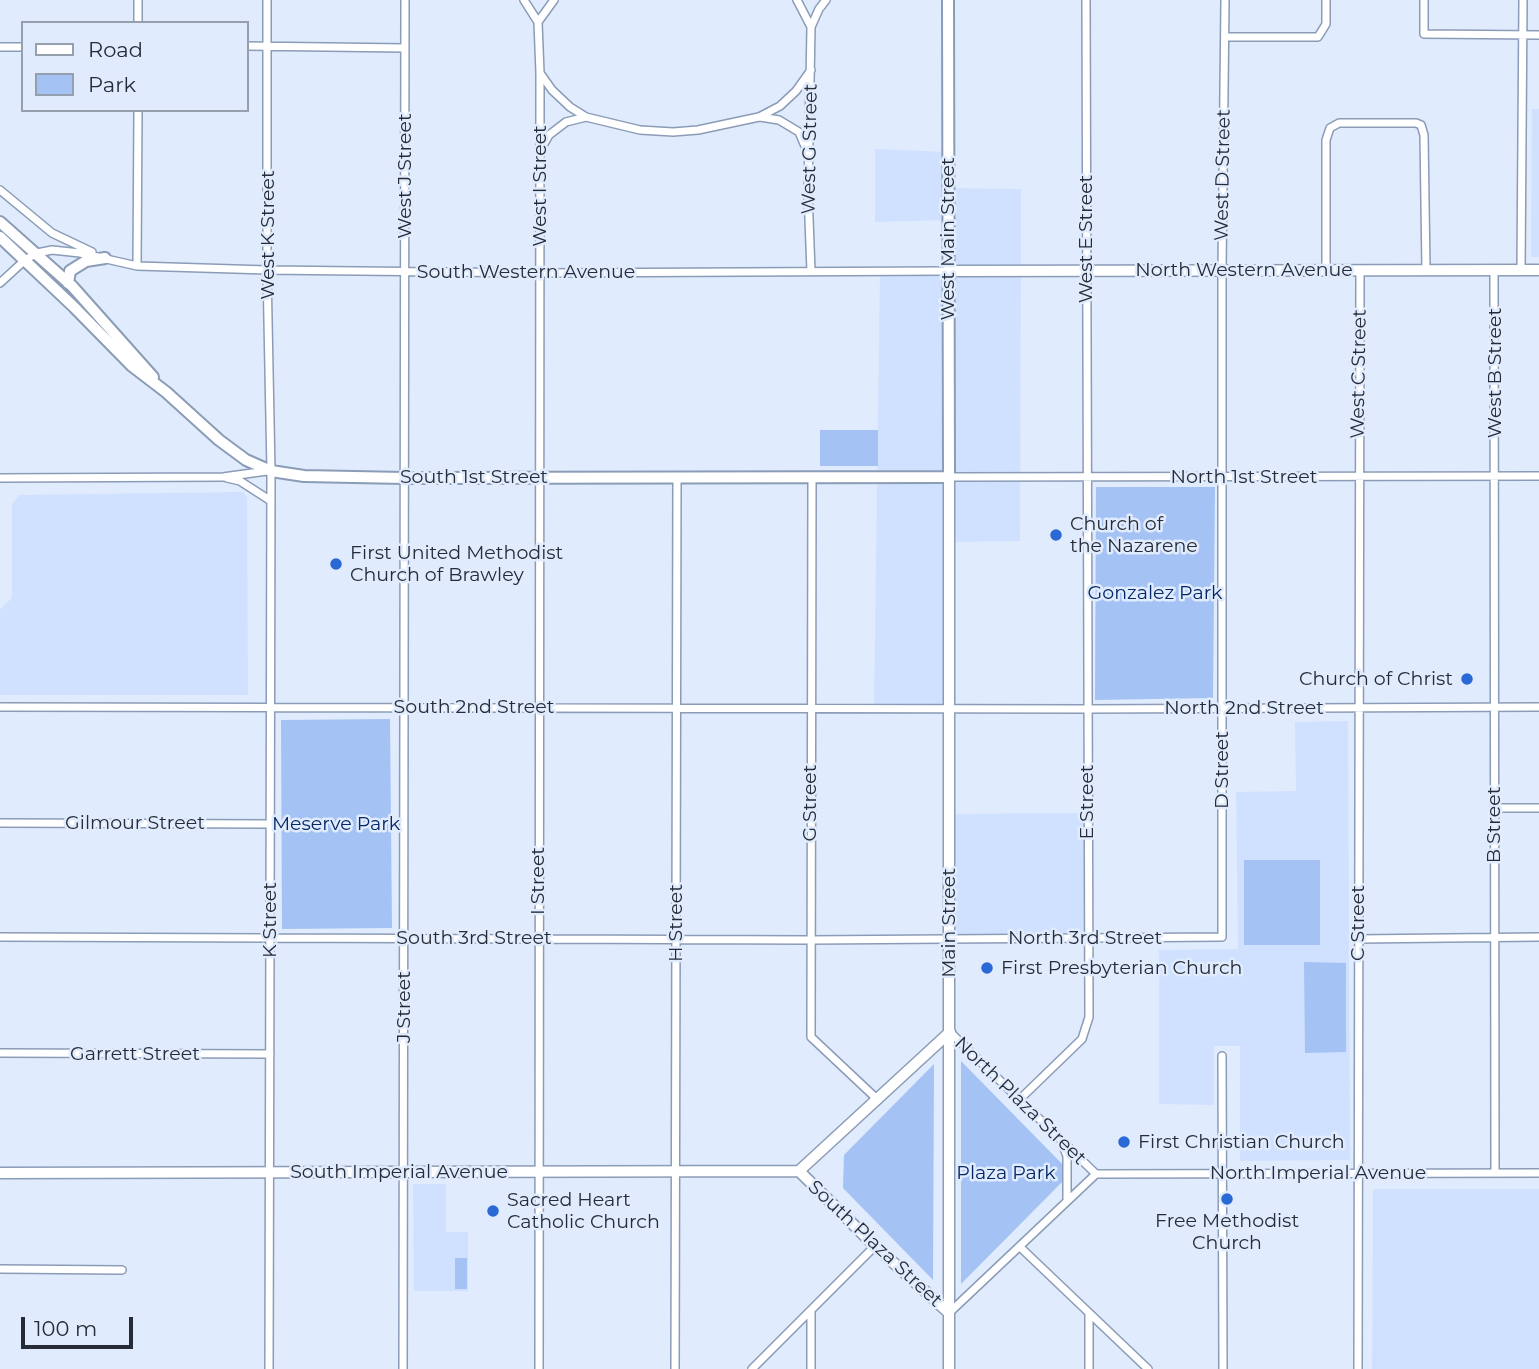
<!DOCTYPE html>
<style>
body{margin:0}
#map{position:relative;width:1539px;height:1369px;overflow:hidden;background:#e0ebfd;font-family:Montserrat,sans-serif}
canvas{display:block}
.legend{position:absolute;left:21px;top:21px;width:228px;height:91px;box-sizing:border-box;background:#e0ebfd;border:2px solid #959fae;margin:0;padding:9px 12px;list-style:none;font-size:21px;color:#252c37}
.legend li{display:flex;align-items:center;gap:14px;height:35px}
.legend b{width:35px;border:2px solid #959fae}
.scale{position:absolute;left:21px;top:1317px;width:112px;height:32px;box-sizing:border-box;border:4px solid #252c37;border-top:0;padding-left:9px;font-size:21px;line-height:24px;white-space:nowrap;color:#252c37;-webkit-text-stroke:5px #e0ebfd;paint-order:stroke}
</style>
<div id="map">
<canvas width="1539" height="1369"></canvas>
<ul class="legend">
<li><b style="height:9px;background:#fff"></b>Road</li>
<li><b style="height:19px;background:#a4c2f4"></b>Park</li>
</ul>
<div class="scale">100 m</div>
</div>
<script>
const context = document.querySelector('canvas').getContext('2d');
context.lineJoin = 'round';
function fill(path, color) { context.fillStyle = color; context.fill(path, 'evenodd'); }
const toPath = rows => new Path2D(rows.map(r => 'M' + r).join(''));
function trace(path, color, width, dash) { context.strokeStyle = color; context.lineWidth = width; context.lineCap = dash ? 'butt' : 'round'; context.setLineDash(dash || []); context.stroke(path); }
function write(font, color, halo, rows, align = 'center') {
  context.font = font + ' Montserrat,sans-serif'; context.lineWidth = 5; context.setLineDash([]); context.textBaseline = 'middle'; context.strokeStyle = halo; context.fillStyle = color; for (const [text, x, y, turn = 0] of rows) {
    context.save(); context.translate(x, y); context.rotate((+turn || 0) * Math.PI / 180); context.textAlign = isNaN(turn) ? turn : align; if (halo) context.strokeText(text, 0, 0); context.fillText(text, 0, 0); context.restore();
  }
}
fill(toPath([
 [1532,109,1539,109,1539,257,1531,257],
 [875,149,948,152,948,188,1021,189,1020,541,948,542,948,707,874,707,880,271,948,271,948,220,875,222],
 [243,492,247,497,248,695,0,695,0,609,12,598,12,504,19,495],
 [1348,721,1350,1160,1240,1161,1240,1046,1214,1046,1214,1105,1159,1104,1159,950,1238,949,1236,792,1296,791,1295,722],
 [1087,813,1088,939,948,939,948,814],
 [413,1184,446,1184,446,1232,468,1232,468,1291,414,1291],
 [1373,1189,1539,1189,1539,1369,1372,1369]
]), '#d0e1ff');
fill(toPath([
 [820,430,878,430,878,466,820,466],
 [1096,487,1215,487,1213,698,1095,700],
 [390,719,392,928,282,929,281,720],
 [1244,860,1320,860,1320,945,1244,945],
 [1304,962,1346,963,1346,1052,1305,1053],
 [961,1061,1071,1173,961,1284],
 [934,1064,933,1280,843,1188,844,1155],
 [455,1258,467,1258,467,1289,455,1289]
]), '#a4c2f4');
const minor = toPath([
 [267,0,267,270,271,471,269,1369],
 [524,0,538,22,540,73,539,1369],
 [797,0,811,27],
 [1424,0,1424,34,1539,35],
 [538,22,554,0],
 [138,23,138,0],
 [1225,37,1318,37,1326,24,1326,0],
 [247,46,405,48],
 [0,47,23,47],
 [540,73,552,90,570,107,586,117,640,130,673,132,698,130,759,117,780,106,796,91,811,70],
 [760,117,779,120,799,132,808,153],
 [541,149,549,135,566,122,586,117],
 [0,190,52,233,92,252],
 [137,266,138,110],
 [1326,270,1326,140,1330,128,1339,123,1416,123,1421,125,1424,135,1426,270],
 [1494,270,1495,1173],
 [1521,270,1523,0],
 [811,271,808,193,811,27,819,9,826,0],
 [0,283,25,260,37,253,52,250,80,253,137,266,267,270,540,273,948,271],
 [949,477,1539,476],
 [0,478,223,477,267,471],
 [227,478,240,481,271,501],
 [812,478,811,1037,878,1100],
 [0,707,1087,709,1539,707],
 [1494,808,1539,808],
 [0,823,270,824],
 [0,937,810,940,1222,937,1222,270,1225,0],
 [1358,939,1539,937],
 [950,1032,1096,1174],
 [0,1053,270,1054],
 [1222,1056,1223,1369],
 [1020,1099,1082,1039,1089,1017,1086,0],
 [1063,1146,1067,1156,1067,1199],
 [1096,1174,1539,1173],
 [1020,1247,1148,1369],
 [0,1269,122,1270],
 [949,1313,1096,1174],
 [403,1369,405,0],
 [675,1369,677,477],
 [752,1369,875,1246],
 [811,1369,811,1312],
 [1089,1369,1089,1313],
 [1358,1369,1360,270]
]);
const major = toPath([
 [948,271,1539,270],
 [949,477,949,1369],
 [799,1171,875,1246,949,1313],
 [799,1171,950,1032],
 [0,1173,799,1171]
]);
const highway = toPath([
 [0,222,72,286,153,377],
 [0,237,74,307,132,366,166,392,219,440,246,460,271,471,304,476,404,478,949,477,948,0],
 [68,283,70,271,86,261,105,258]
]);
trace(minor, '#8b9cb7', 10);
trace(major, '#8b9cb7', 13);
trace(highway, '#8b9cb7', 14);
trace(minor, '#fff', 7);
trace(major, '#fff', 10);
trace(highway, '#fff', 10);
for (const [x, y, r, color] of [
 [1056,535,7,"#2968d5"],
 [336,564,7,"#2968d5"],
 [1467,679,7,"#2968d5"],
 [987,968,7,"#2968d5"],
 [1124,1142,7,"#2968d5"],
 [1227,1199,7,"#2968d5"],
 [493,1211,7,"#2968d5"]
]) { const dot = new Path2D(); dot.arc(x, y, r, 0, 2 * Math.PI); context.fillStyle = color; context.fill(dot); trace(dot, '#e0ebfd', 2.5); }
write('19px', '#252c37', '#e0ebfd', [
 ["West G Street",810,149,-89],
 ["West D Street",1223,175,-89],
 ["West J Street",405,176,-90],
 ["West I Street",540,186,-90],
 ["West K Street",268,235,-90],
 ["West Main Street",948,239,-90],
 ["West E Street",1086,239,-90],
 ["North Western Avenue",1244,270],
 ["South Western Avenue",526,272],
 ["West B Street",1495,373,-90],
 ["West C Street",1359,374,-89],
 ["South 1st Street",474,477],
 ["North 1st Street",1244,477],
 ["South 2nd Street",474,707],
 ["North 2nd Street",1244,708],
 ["D Street",1222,770,-90],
 ["E Street",1087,802,-90],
 ["G Street",810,803,-90],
 ["Gilmour Street",135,823],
 ["B Street",1494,825,-90],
 ["I Street",538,881,-90],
 ["K Street",270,920,-90],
 ["H Street",676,923,-90],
 ["Main Street",949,923,-90],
 ["C Street",1358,923,-90],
 ["South 3rd Street",474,938],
 ["North 3rd Street",1085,938],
 ["J Street",404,1007,-90],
 ["Garrett Street",135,1054],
 ["North Plaza Street",1020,1101,44],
 ["South Imperial Avenue",399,1172],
 ["North Imperial Avenue",1318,1173],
 ["South Plaza Street",875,1244,43]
]);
write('19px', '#252c37', '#e0ebfd', [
 ["Church of",1070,524],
 ["the Nazarene",1070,546],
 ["First United Methodist",350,553],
 ["Church of Brawley",350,575],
 ["Church of Christ",1453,679,"right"],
 ["First Presbyterian Church",1001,968],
 ["First Christian Church",1138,1142],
 ["Sacred Heart",507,1200],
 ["Catholic Church",507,1222],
 ["Free Methodist",1227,1221,"center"],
 ["Church",1227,1243,"center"]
], 'left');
write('19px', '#042866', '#e0ebfd', [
 ["Gonzalez Park",1155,593],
 ["Meserve Park",336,824],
 ["Plaza Park",1006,1173]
]);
</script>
